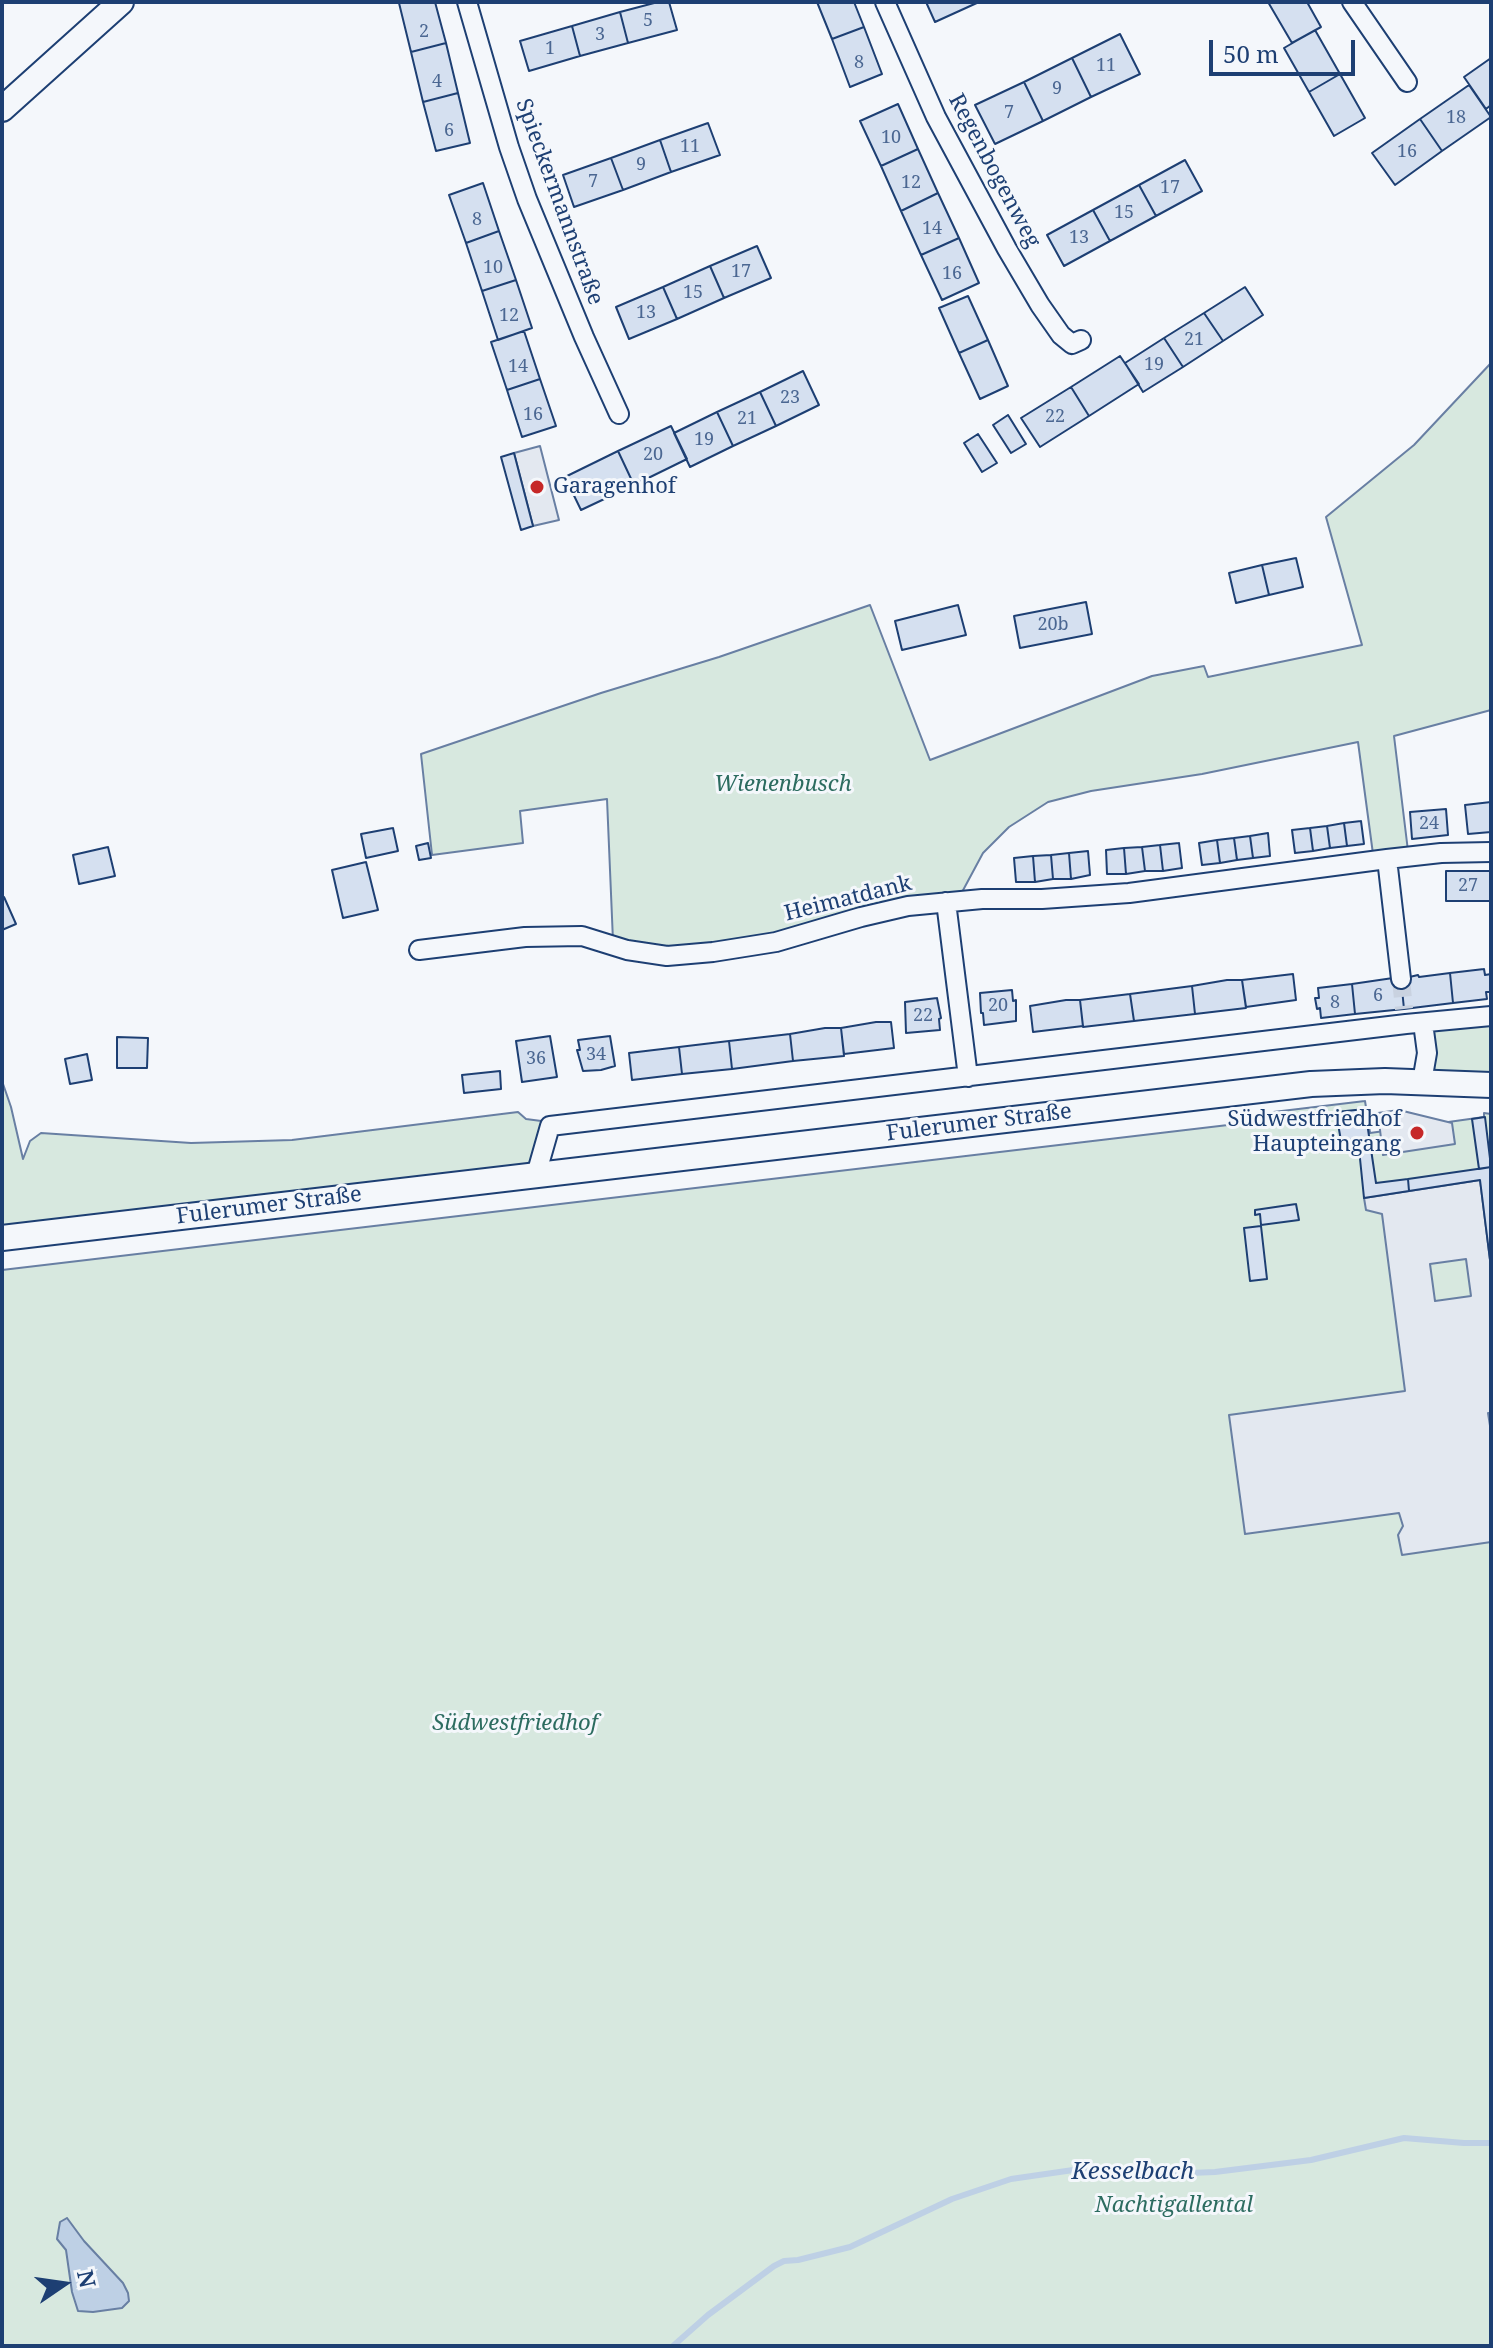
<!DOCTYPE html>
<meta charset="utf-8">
<style>
body{margin:0}
#map{position:relative;width:1493px;height:2348px;overflow:hidden;background:#f4f7fb;font-family:"Noto Serif",serif}
canvas{display:block}
.frame{position:absolute;inset:0;border:4px solid #1d3f73;pointer-events:none}
.north{position:absolute;left:24px;top:2244px;width:80px;height:80px;-webkit-text-stroke:6px #f4f7fb;paint-order:stroke;rotate:77deg;font-size:22px;font-weight:700;line-height:32px;text-align:center;color:#1d3f73}
.north::after{content:'';display:block;margin:auto;width:28px;height:36px;background:#1d3f73;clip-path:polygon(50% 0,100% 100%,50% 72%,0 100%)}
.scale{position:absolute;left:1209px;top:40px;width:146px;height:36px;box-sizing:border-box;border:4px solid #1d3f73;border-top:0;padding-left:10px;font-size:24px;line-height:28px;white-space:nowrap;color:#1d3f73;-webkit-text-stroke:6px #f4f7fb;paint-order:stroke}
</style>
<div id="map">
<canvas width="1493" height="2348"></canvas>
<div class="frame"></div>
<div class="north">N</div>
<div class="scale">50 m</div>
</div>
<script>
const context = document.querySelector('canvas').getContext('2d');
context.lineJoin = 'round';
function fill(path, color) { context.fillStyle = color; context.fill(path, 'evenodd'); }
const toPath = rows => new Path2D(rows.map(r => 'M' + r).join(''));
function trace(path, color, width, dash) { context.strokeStyle = color; context.lineWidth = width; context.lineCap = dash ? 'butt' : 'round'; context.setLineDash(dash || []); context.stroke(path); }
function write(font, color, halo, rows, align = 'center') {
  context.font = font + ' "Noto Serif",serif'; context.lineWidth = 6; context.setLineDash([]); context.textBaseline = 'middle'; context.strokeStyle = halo; context.fillStyle = color; for (const [text, x, y, turn = 0] of rows) {
    context.save(); context.translate(x, y); context.rotate((+turn || 0) * Math.PI / 180); context.textAlign = isNaN(turn) ? turn : align; if (halo) context.strokeText(text, 0, 0); context.fillText(text, 0, 0); context.restore();
  }
}
const green = toPath([
 [1491,363,1491,710,1394,736,1408,851,1373,854,1358,742,1202,774,1091,791,1048,802,1009,827,983,853,961,894,744,943,665,951,613,941,607,799,520,811,523,843,432,855,421,754,601,693,719,657,870,605,930,760,1152,676,1204,666,1208,677,1362,645,1326,517,1414,445,1491,363],
 [1491,1020,1491,1076,1427,1074,1428,1025,1491,1020],
 [2,1081,11,1107,23,1159,30,1141,41,1133,191,1143,292,1140,518,1112,526,1119,549,1122,535,1167,2,1226,2,1081],
 [1365,1101,1370,1133,1484,1117,1484,1113,1491,1114,1491,2346,2,2346,2,1270,1228,1125,1265,1120,1265,1113,1365,1101]
]);
fill(green, '#d7e8df');
trace(green, '#687fa3', 2);
const parking = toPath([
 [540,446,559,520,533,526,514,453,540,446],
 [1399,1110,1452,1123,1455,1144,1383,1155,1378,1113,1399,1110],
 [1480,1180,1491,1268,1491,1413,1488,1413,1491,1432,1491,1542,1402,1555,1398,1535,1403,1526,1399,1513,1245,1534,1229,1415,1405,1391,1382,1214,1366,1210,1364,1198,1480,1180],
 [1466,1259,1471,1296,1435,1301,1430,1264,1466,1259]
]);
fill(parking, '#e3e8f0');
trace(parking, '#687fa3', 2);
const water = toPath([
 [67,2218,84,2241,123,2283,128,2293,129,2301,122,2308,93,2312,78,2311,72,2292,66,2250,57,2239,60,2222,67,2218]
]);
fill(water, '#bed0e5');
trace(water, '#687fa3', 2);
trace(toPath([
 [673,2346,708,2315,774,2266,784,2261,798,2260,850,2247,952,2199,1011,2179,1094,2167,1139,2175,1215,2172,1311,2160,1404,2138,1464,2143,1491,2143]
]), '#bed0e5', 6);
const building = toPath([
 [435,2,446,43,411,52,399,3,435,2],
 [658,2,669,2,677,30,628,43,620,12,658,2],
 [817,2,854,2,864,27,832,39,817,2],
 [926,2,979,2,935,22,926,2],
 [1268,2,1307,2,1321,27,1292,43,1268,2],
 [620,12,628,43,580,56,572,26,620,12],
 [572,26,580,56,529,71,520,41,572,26],
 [864,27,882,74,850,87,832,39,864,27],
 [1315,30,1340,74,1309,92,1284,48,1315,30],
 [1120,34,1140,74,1091,97,1072,58,1120,34],
 [446,43,458,93,423,102,411,52,446,43],
 [1072,58,1091,97,1043,121,1024,82,1072,58],
 [1491,58,1491,105,1486,109,1464,77,1491,58],
 [1340,74,1365,118,1334,136,1309,92,1340,74],
 [1024,82,1043,121,995,144,975,105,1024,82],
 [1469,85,1491,117,1442,151,1420,119,1469,85],
 [458,93,470,143,436,151,423,102,458,93],
 [898,104,918,149,881,166,860,121,898,104],
 [1420,119,1442,151,1395,185,1372,153,1420,119],
 [708,123,720,155,671,172,660,140,708,123],
 [660,140,671,172,623,190,611,158,660,140],
 [918,149,938,193,901,211,881,166,918,149],
 [611,158,623,190,574,207,563,175,611,158],
 [1185,160,1202,191,1156,216,1139,185,1185,160],
 [483,183,499,231,466,243,449,195,483,183],
 [1139,185,1156,216,1110,241,1093,210,1139,185],
 [938,193,959,238,921,255,901,211,938,193],
 [1093,210,1110,241,1064,266,1047,235,1093,210],
 [499,231,516,280,482,291,466,243,499,231],
 [959,238,979,283,942,300,921,255,959,238],
 [757,246,771,278,724,298,710,266,757,246],
 [710,266,724,298,677,319,663,287,710,266],
 [516,280,532,328,498,340,482,291,516,280],
 [663,287,677,319,629,339,616,307,663,287],
 [1245,287,1263,315,1223,341,1204,313,1245,287],
 [968,296,988,340,959,353,939,308,968,296],
 [1204,313,1223,341,1183,367,1164,338,1204,313],
 [524,331,540,379,507,390,491,342,524,331],
 [1164,338,1183,367,1143,392,1125,363,1164,338],
 [988,340,1008,386,980,399,959,353,988,340],
 [1120,356,1139,384,1089,416,1071,387,1120,356],
 [803,371,819,405,776,426,760,392,803,371],
 [540,379,556,426,522,437,507,390,540,379],
 [1071,387,1089,416,1040,447,1021,418,1071,387],
 [760,392,776,426,733,446,717,412,760,392],
 [717,412,733,446,690,467,674,433,717,412],
 [1008,415,1026,444,1011,453,993,425,1008,415],
 [671,426,687,459,634,485,618,451,671,426],
 [978,434,997,463,982,472,964,443,978,434],
 [618,451,634,485,581,510,565,477,618,451],
 [514,453,533,526,521,530,501,457,514,453],
 [1296,558,1303,587,1269,595,1262,565,1296,558],
 [1262,565,1269,595,1236,603,1229,573,1262,565],
 [1086,602,1092,634,1020,648,1014,616,1086,602],
 [958,605,966,635,902,650,895,621,958,605],
 [1491,802,1491,832,1468,834,1465,805,1491,802],
 [1446,809,1448,835,1412,839,1410,812,1446,809],
 [1361,821,1364,844,1347,846,1344,823,1361,821],
 [1344,823,1347,846,1330,848,1327,826,1344,823],
 [1327,826,1330,848,1313,851,1310,828,1327,826],
 [393,828,398,851,366,858,361,834,393,828],
 [1310,828,1313,851,1295,853,1292,830,1310,828],
 [1268,833,1270,856,1253,858,1250,836,1268,833],
 [1250,836,1253,858,1237,860,1234,838,1250,836],
 [1234,838,1237,860,1220,863,1217,840,1234,838],
 [1217,840,1220,863,1202,865,1199,843,1217,840],
 [428,843,431,858,419,860,416,846,428,843],
 [1179,843,1182,868,1163,871,1160,845,1179,843],
 [1160,845,1163,871,1145,871,1142,847,1160,845],
 [108,847,115,876,79,884,73,855,108,847],
 [1142,847,1145,871,1126,874,1124,848,1142,847],
 [1124,848,1126,874,1107,874,1106,850,1124,848],
 [1088,851,1090,875,1071,879,1069,853,1088,851],
 [1069,853,1071,879,1053,879,1051,855,1069,853],
 [1051,855,1053,879,1035,882,1033,856,1051,855],
 [1033,856,1035,882,1016,882,1014,858,1033,856],
 [366,862,378,910,343,918,332,870,366,862],
 [1446,871,1491,871,1491,901,1446,901,1446,871],
 [2,897,4,897,16,924,2,930,2,897],
 [1484,969,1485,975,1491,974,1491,992,1486,992,1487,999,1453,1003,1450,973,1484,969],
 [1450,973,1453,1003,1404,1009,1401,979,1418,975,1419,977,1450,973],
 [1293,974,1296,1000,1246,1007,1242,980,1293,974],
 [1393,978,1401,979,1404,1009,1355,1014,1352,984,1393,978],
 [1227,980,1242,980,1246,1008,1195,1014,1192,986,1227,980],
 [1352,984,1355,1014,1321,1018,1320,1008,1317,1009,1315,998,1319,998,1318,988,1352,984],
 [1192,986,1195,1014,1134,1021,1130,994,1192,986],
 [1012,990,1013,1001,1016,1000,1016,1021,984,1025,983,1013,981,1013,980,993,1012,990],
 [1130,994,1134,1021,1083,1027,1080,1000,1130,994],
 [937,998,941,1018,939,1019,940,1030,906,1033,905,1002,937,998],
 [1066,1000,1080,1000,1083,1026,1033,1032,1030,1006,1066,1000],
 [876,1022,891,1022,894,1048,844,1054,841,1028,876,1022],
 [825,1028,841,1028,844,1056,793,1061,790,1034,825,1028],
 [790,1034,793,1061,732,1069,729,1041,790,1034],
 [550,1036,557,1077,522,1082,516,1041,550,1036],
 [610,1036,615,1066,601,1070,583,1071,577,1050,580,1050,578,1040,610,1036],
 [117,1037,148,1038,147,1068,117,1068,117,1037],
 [729,1041,732,1069,682,1074,679,1047,729,1041],
 [679,1047,682,1074,632,1080,629,1053,679,1047],
 [87,1054,92,1080,70,1084,65,1059,87,1054],
 [500,1071,501,1089,464,1093,462,1075,500,1071],
 [1365,1109,1376,1183,1408,1179,1409,1191,1364,1198,1358,1139,1341,1141,1336,1112,1365,1109],
 [1485,1117,1491,1167,1479,1169,1472,1119,1485,1117],
 [1491,1167,1491,1268,1480,1180,1409,1191,1408,1179,1491,1167],
 [1296,1204,1299,1220,1261,1225,1260,1214,1255,1215,1255,1210,1296,1204],
 [1261,1226,1267,1279,1250,1281,1244,1228,1261,1226]
]);
fill(building, '#d5e0f0');
trace(building, '#1d3f73', 2);
trace(toPath([
 [1401,979,1404,1009]
]), '#c9d2e0', 18, [18, 9]);
const street = toPath([
 [467,2,509,147,527,199,584,337,619,414],
 [885,2,936,117,1007,249,1040,305,1061,335,1072,344,1081,340],
 [1352,2,1407,82],
 [1387,859,1401,979],
 [946,902,968,1077],
 [419,950,525,937,582,936,627,950,667,956,713,952,776,942,861,917,908,906,982,899,1042,899,1129,893,1387,859,1441,853,1491,852],
 [1422,1082,1427,1053,1423,1023],
 [536,1175,550,1126,1406,1024,1491,1016]
]);
const secondary = toPath([
 [2,109,121,2],
 [2,1238,1311,1084,1385,1081,1491,1085]
]);
trace(street, '#1d3f73', 22);
trace(secondary, '#1d3f73', 28);
trace(street, '#f4f7fb', 18);
trace(secondary, '#f4f7fb', 24);
for (const [x, y, r, color] of [
 [537,487,8,"#c62828"],
 [1417,1133,8,"#c62828"]
]) { const dot = new Path2D(); dot.arc(x, y, r, 0, 2 * Math.PI); context.fillStyle = color; context.fill(dot); trace(dot, '#f4f7fb', 3); }
write('18px', '#4b6792', null, [
 ["5",648,21],
 ["2",424,32],
 ["3",600,35],
 ["1",550,49],
 ["8",859,63],
 ["11",1106,66],
 ["4",437,82],
 ["9",1057,89],
 ["7",1009,113],
 ["18",1456,118],
 ["6",449,131],
 ["10",891,138],
 ["11",690,147],
 ["16",1407,152],
 ["9",641,165],
 ["7",593,182],
 ["12",911,183],
 ["17",1170,188],
 ["15",1124,213],
 ["8",477,220],
 ["14",932,229],
 ["13",1079,238],
 ["10",493,268],
 ["17",741,272],
 ["16",952,274],
 ["15",693,293],
 ["13",646,313],
 ["12",509,316],
 ["21",1194,340],
 ["19",1154,365],
 ["14",518,367],
 ["23",790,398],
 ["16",533,415],
 ["22",1055,417],
 ["21",747,419],
 ["19",704,440],
 ["20",653,455],
 ["20b",1053,625],
 ["24",1429,824],
 ["27",1468,886],
 ["6",1378,996],
 ["8",1335,1003],
 ["20",998,1006],
 ["22",923,1016],
 ["34",596,1055],
 ["36",536,1059]
]);
write('22px', '#1d3f73', '#f4f7fb', [
 ["Regenbogenweg",994,171,62],
 ["Spieckermannstraße",559,202,70],
 ["Heimatdank",848,899,-14],
 ["Fulerumer Straße",979,1123,-7],
 ["Fulerumer Straße",269,1206,-7]
]);
write('22px', '#1d3f73', '#f4f7fb', [
 ["Garagenhof",553,487],
 ["Südwestfriedhof",1401,1120,"right"],
 ["Haupteingang",1401,1145,"right"]
], 'left');
write('italic 22px', '#2c6c60', '#f4f7fb', [
 ["Wienenbusch",783,785],
 ["Südwestfriedhof",515,1724],
 ["Nachtigallental",1174,2206]
]);
write('italic 24px', '#1d3f73', '#f4f7fb', [
 ["Kesselbach",1133,2172]
]);
</script>
